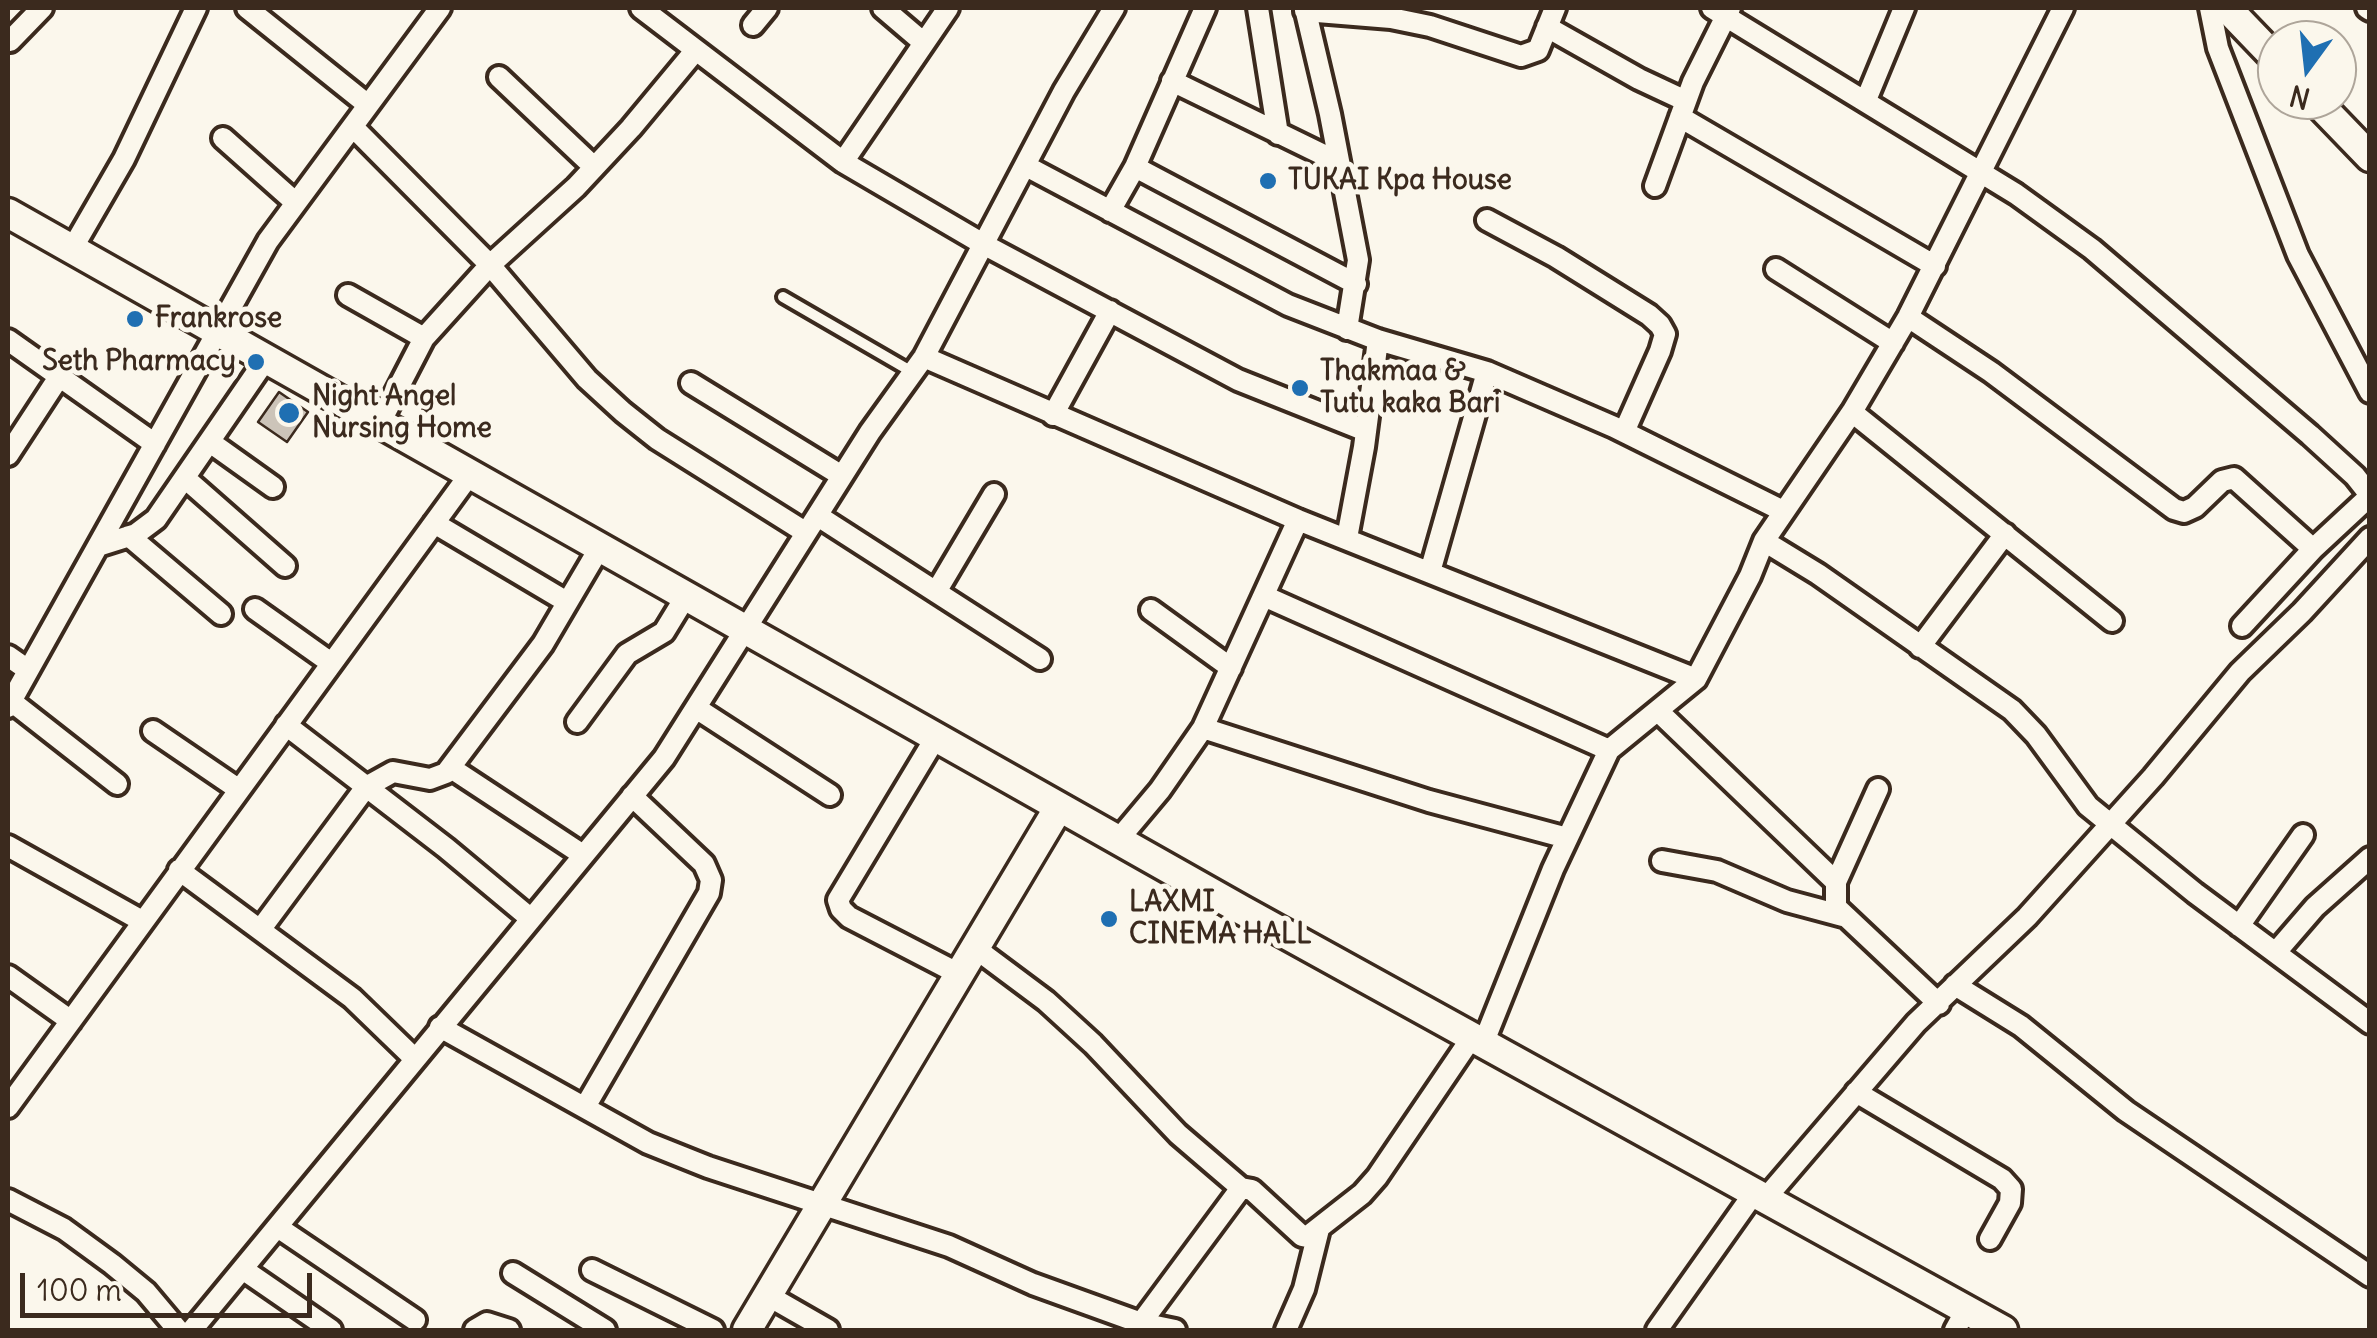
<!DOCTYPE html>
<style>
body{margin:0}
#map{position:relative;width:2377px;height:1338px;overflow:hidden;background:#fbf7ec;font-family:Delius,sans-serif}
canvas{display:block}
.frame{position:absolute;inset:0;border:10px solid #3b2a1e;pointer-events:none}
.north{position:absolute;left:2257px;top:20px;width:100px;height:100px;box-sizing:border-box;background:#fbf7ec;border:2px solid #aea59a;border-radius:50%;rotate:195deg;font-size:28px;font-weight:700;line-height:40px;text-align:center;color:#3b2a1e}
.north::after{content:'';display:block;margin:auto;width:35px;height:45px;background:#1f6fb2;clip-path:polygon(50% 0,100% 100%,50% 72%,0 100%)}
.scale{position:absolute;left:20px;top:1273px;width:292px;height:45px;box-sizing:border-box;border:5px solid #3b2a1e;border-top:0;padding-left:12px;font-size:30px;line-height:35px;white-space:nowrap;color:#3b2a1e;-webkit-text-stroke:8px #fbf7ec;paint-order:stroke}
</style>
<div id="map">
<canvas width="2377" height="1338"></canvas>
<div class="frame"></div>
<div class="north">N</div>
<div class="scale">100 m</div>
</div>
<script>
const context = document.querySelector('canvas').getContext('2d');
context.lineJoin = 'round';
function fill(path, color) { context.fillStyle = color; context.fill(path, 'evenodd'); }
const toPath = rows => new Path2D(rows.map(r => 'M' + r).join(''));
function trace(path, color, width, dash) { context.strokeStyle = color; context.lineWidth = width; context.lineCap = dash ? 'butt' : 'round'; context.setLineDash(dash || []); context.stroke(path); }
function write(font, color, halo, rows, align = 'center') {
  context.font = font + ' Delius,sans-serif'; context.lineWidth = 10; context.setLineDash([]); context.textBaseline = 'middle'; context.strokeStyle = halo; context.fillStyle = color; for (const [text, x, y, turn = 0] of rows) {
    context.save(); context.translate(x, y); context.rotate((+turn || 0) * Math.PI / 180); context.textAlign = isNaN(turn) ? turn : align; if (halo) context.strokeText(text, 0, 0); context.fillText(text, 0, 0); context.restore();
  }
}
const building = toPath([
 [279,392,308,412,287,442,258,422,279,392]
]);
fill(building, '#ccc4b9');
trace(building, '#3b2a1e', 2.5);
const lane = toPath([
 [783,297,914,373]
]);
const street = toPath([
 [247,8,368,105],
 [641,8,843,162,983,244,1238,380,1366,431],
 [883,8,924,43],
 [1258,8,1278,134],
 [1305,8,1330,114,1358,260,1347,329],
 [1712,8,2016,194,2092,249,2310,435,2355,476,2370,495],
 [2210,8,2218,48,2298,255,2370,392],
 [2367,8,2370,10],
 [1305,11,1391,18,1430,26,1521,56,1538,50,1555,8],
 [753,25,767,8],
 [1547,27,1639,79,1686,101],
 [10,41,42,8],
 [499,77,594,167],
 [1172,81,1338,162],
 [1866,100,1904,8],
 [1680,117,1935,266],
 [353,127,490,265,587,379,623,412,657,439,805,532],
 [223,138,296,203],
 [843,162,948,8],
 [1026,166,1288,305,1378,340,1487,372,1614,427,1783,511],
 [1135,167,1356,284],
 [1655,186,1693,82,1730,8],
 [1110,211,1135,167,1205,8],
 [1487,220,1556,257,1649,315,1660,325,1665,334,1660,351,1624,432],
 [72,249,124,159,196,8],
 [1776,269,1893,343],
 [348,295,424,338],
 [1908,317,1991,372,2174,509,2184,512,2195,507,2222,481,2234,478,2313,549],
 [8,340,155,444],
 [924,357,1298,520,1696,679],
 [691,383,842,476],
 [1852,412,2112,621],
 [1053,415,1110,311],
 [380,423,424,338,490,265,576,187,631,128,695,51],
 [210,442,273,487],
 [8,455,59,377],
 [186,479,285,566],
 [818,516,1040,659],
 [434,523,567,602],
 [129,536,221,614],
 [1347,538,1364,447,1378,340],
 [1764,541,1818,574,2012,710,2036,735,2088,806,2195,893,2370,1023],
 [98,546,136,534,156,519,266,359],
 [1430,572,1487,372],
 [936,592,994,494],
 [1264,596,1609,750],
 [255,609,331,663],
 [1151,610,1231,668],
 [2242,626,2313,549,2370,496],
 [1920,647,2005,534],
 [8,656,28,670],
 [11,701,117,784],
 [8,707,268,241,440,8],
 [696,708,830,795],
 [1658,711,1836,882],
 [577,722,627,654,664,632,686,596],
 [286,725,446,848,530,918],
 [1203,728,1429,801,1567,838],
 [153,731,238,789],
 [936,737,838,900,841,909,849,917,959,974],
 [451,768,583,855],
 [1878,789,1836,882,1836,907,1939,1004],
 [1118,840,1160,790,1203,728,1298,520],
 [8,846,142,921],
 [1662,861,1717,871,1787,901,1843,916],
 [179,870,352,998,415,1059],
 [2239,926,2303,835],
 [260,930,366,787,393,772,430,779,446,773,543,644,600,547],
 [975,948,1046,1001,1093,1044,1178,1134,1241,1188],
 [2277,951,2315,907,2370,858],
 [8,976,71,1021],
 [1955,985,2021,1026,2126,1111,2370,1276],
 [440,1027,648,1143,708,1167,949,1246,1033,1284,1141,1323,1175,1330],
 [1483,1044,1553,869,1609,750,1696,679,1750,576,1764,541,1852,412,1908,317,2063,8],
 [1856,1092,2002,1179,2011,1189,2010,1203,1990,1239],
 [8,1107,470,474],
 [585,1107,709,893,711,880,704,864,632,796],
 [1765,1199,1916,1023,2027,917,2153,777,2240,672,2302,612,2370,538],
 [8,1200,64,1229,112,1264,146,1292,178,1330],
 [279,1228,415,1320],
 [244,1270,331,1330],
 [592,1270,713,1330],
 [513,1273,605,1330],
 [767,1295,828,1330],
 [1141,1323,1241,1188,1252,1190,1302,1236,1307,1237,1362,1194,1377,1177,1472,1037],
 [192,1330,664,758,870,432,924,357,1064,91,1114,8],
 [475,1330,487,1323,509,1330],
 [1286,1330,1304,1289,1319,1229],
 [1657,1330,1754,1193],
 [1955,1330,1966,1310]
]);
const secondary = toPath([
 [2227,8,2277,60],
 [2315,100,2370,157],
 [8,213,1242,910,2003,1330],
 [747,1330,1059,807]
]);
trace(lane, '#3b2a1e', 18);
trace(street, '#3b2a1e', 28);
trace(secondary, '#3b2a1e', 35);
trace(lane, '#fbf7ec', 10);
trace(street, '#fbf7ec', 20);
trace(secondary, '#fbf7ec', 28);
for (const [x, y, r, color] of [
 [1268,181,10,"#1f6fb2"],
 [135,319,10,"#1f6fb2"],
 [256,362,10,"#1f6fb2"],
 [1300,388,10,"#1f6fb2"],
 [289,413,12,"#1f6fb2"],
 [1109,919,10,"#1f6fb2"]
]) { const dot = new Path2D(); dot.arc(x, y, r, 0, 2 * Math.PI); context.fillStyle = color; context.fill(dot); trace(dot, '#fbf7ec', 4); }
write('bold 28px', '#3b2a1e', '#fbf7ec', [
 ["TUKAI Kpa House",1288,181],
 ["Frankrose",155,319],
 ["Seth Pharmacy",236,362,"right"],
 ["Thakmaa &",1320,372],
 ["Tutu kaka Bari",1320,404],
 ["Night Angel",312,397],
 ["Nursing Home",312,429],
 ["LAXMI",1129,903],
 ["CINEMA HALL",1129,935]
], 'left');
</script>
